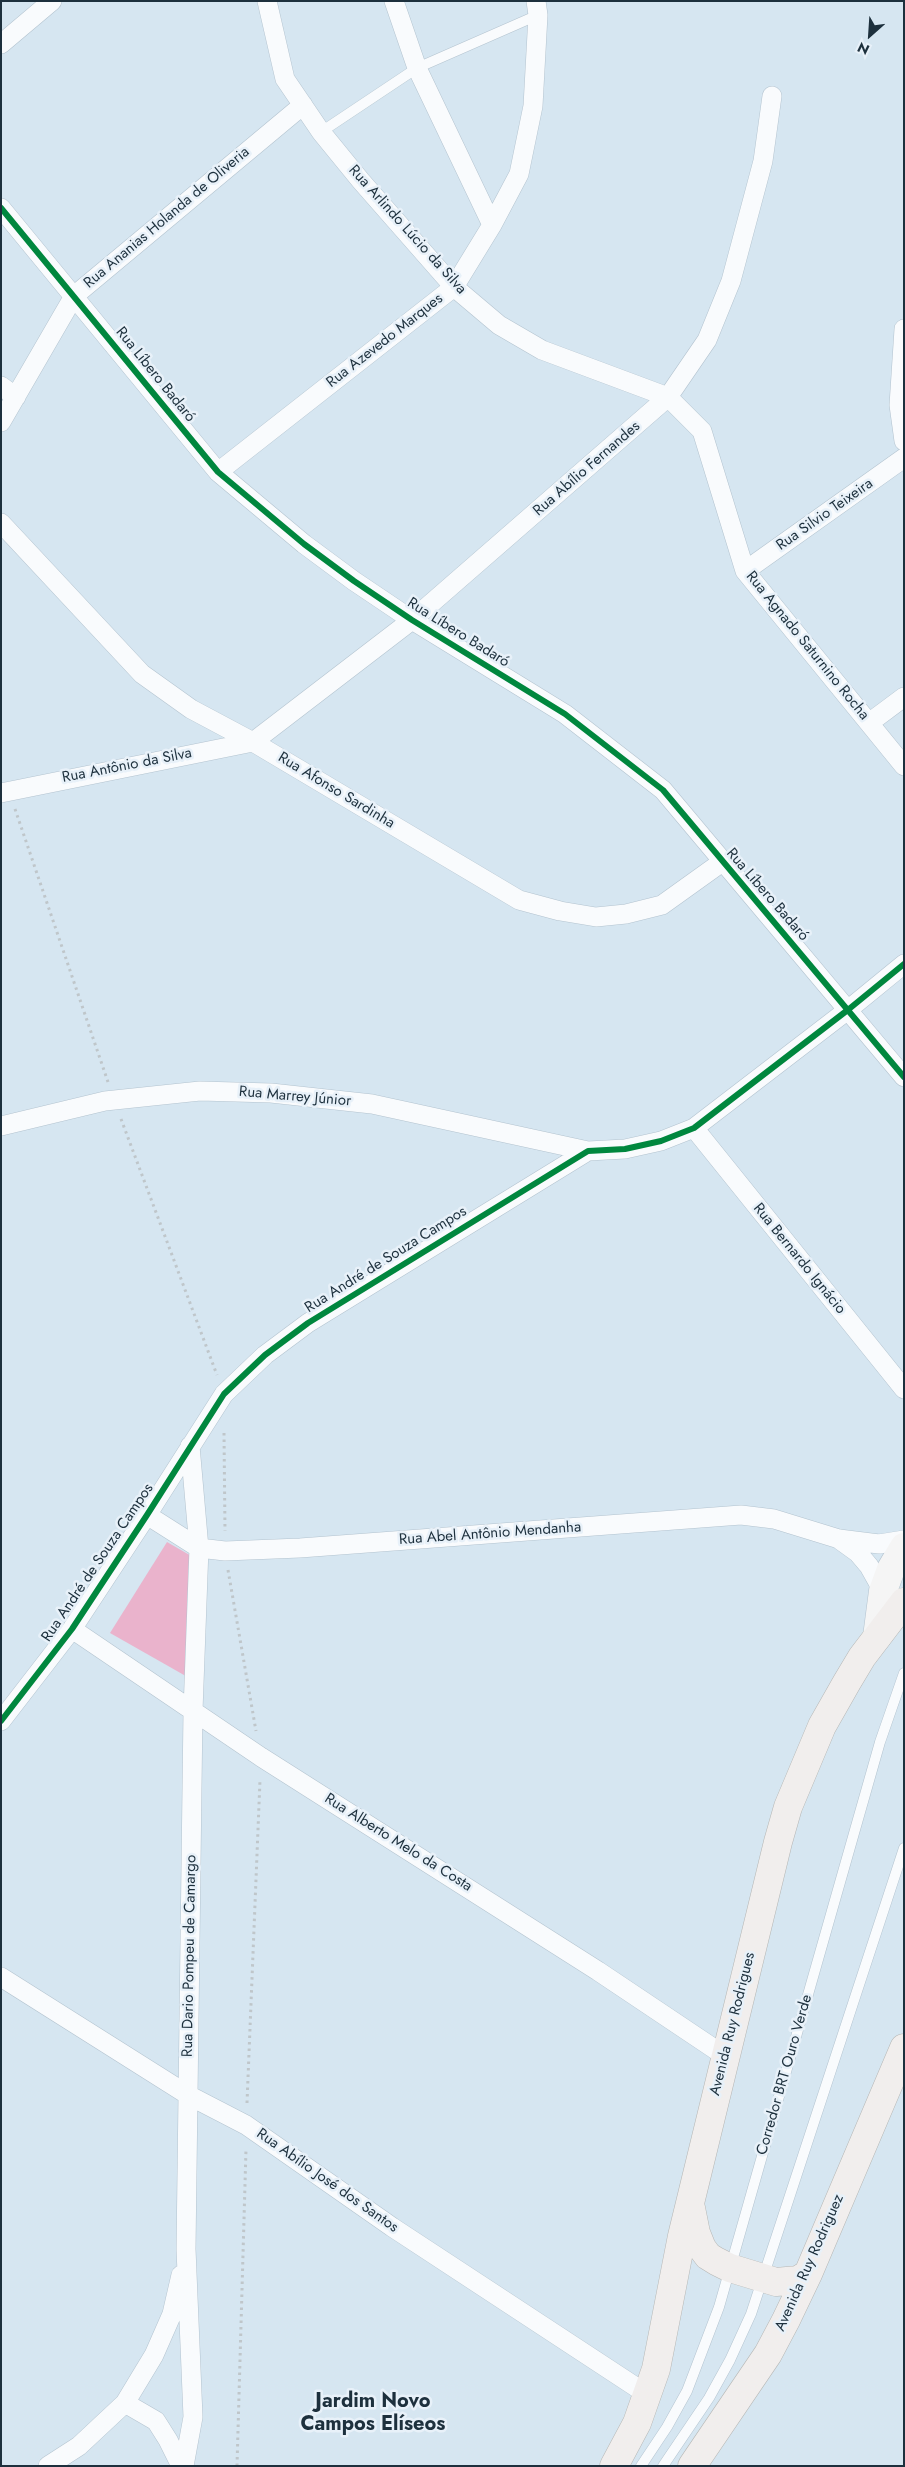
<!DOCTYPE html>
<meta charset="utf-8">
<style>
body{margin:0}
#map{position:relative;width:905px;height:2467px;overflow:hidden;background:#d6e6f1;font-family:Jost,sans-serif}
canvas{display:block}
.frame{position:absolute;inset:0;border:2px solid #1d303d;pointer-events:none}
.north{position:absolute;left:845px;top:10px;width:50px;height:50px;-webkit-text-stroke:4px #e8f1f9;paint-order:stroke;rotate:206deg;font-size:14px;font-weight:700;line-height:20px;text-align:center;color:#1d303d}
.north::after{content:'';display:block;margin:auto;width:18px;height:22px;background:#1d303d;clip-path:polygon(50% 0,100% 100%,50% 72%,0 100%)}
</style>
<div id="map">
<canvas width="905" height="2467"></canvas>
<div class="frame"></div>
<div class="north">N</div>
</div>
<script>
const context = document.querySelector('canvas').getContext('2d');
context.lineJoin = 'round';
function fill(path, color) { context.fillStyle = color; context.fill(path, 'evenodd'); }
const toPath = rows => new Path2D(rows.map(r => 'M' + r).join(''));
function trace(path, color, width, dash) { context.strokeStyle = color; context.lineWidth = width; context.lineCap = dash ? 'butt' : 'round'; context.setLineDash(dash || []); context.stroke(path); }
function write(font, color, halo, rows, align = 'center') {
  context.font = font + ' Jost,sans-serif'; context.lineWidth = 5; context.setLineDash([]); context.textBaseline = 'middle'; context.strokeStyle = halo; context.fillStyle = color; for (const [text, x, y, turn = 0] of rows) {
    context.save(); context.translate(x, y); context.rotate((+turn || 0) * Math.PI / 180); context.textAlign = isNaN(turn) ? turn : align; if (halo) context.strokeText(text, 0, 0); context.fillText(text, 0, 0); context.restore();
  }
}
fill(toPath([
 [167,1542,193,1557,191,1679,110,1633]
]), '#eab3cc');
const lane = toPath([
 [321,132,417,68,538,15],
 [641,2466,667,2427,687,2391,719,2307,880,1742,904,1673],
 [663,2466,709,2398,730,2360,751,2314,904,1848]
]);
const street = toPath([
 [267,1,285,79,321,132,361,181,454,287,499,325,542,350,668,397,702,431,745,571,904,766],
 [394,1,417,68,492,225],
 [1,44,52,1],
 [1,208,218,472,304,544,354,581,412,620,565,714,663,790,904,1077],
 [904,329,899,405,904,441],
 [1,386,16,397],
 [1,422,74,296,303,105],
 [218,472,454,287,492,225,519,174,533,106,538,15,536,1],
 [1,523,142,674,191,709,253,742,519,900,560,911,596,917,626,914,662,905,722,862],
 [745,571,904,458],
 [869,723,904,697],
 [1,793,253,742,412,620,668,397,707,340,731,281,763,161,772,96],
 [1,1126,105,1101,200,1091,271,1093,372,1104,588,1151],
 [694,1128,904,1389],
 [147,1515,199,1548,225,1551,300,1548,741,1515,774,1519,839,1539,879,1544,904,1540],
 [840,1540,858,1553,869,1566,883,1591],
 [72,1629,261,1757,598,1971,725,2056],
 [1,1721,72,1629,147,1515,224,1394,265,1355,308,1323,588,1151,625,1149,661,1141,694,1128,849,1009,904,964],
 [1,1977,188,2095,246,2125,392,2227,648,2395],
 [125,2403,156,2421,168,2440,181,2466],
 [48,2466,79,2446,125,2403,154,2355,172,2314,181,2275],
 [184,2466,193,2417,186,2249,193,1711,199,1548,190,1446]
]);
const secondary = toPath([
 [877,1637,883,1591,891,1569,904,1547]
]);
const primary = toPath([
 [691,2208,696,2233,702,2248,708,2256,716,2261,730,2268,776,2282,798,2280,808,2274],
 [614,2466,637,2423,656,2369,682,2236,778,1842,788,1807,822,1726,847,1682,862,1657,904,1602],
 [692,2466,768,2354,786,2320,808,2274,904,2048]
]);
trace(lane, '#b3c3cf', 11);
trace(street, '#b3c3cf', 20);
trace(secondary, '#b3c3cf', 29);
trace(primary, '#b5b6b4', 29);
trace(toPath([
 [15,809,108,1082],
 [121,1119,217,1375],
 [224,1433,225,1531],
 [228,1570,256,1731],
 [247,2103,260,1780],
 [237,2466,246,2149]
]), '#bfc6ca', 3, [2.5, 4]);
trace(lane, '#f9fbfd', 10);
trace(street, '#f9fbfd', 19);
trace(secondary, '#f5f5f5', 28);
trace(primary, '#f1eeed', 28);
trace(toPath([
 [1,208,218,472,304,544,354,581,412,620,565,714,663,790,904,1077],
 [1,1721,72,1629,147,1515,224,1394,265,1355,308,1323,588,1151,625,1149,661,1141,694,1128,849,1009,904,964]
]), '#00873e', 6);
write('15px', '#1d303d', '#e8f1f9', [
 ["Rua Ananias Holanda de Oliveria",167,218,-40],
 ["Rua Arlindo Lúcio da Silva",407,230,48],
 ["Rua Azevedo Marques",385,341,-38],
 ["Rua Líbero Badaró",155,375,51],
 ["Rua Abílio Fernandes",587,469,-41],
 ["Rua Silvio Teixeira",825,515,-35],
 ["Rua Líbero Badaró",458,633,32],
 ["Rua Agnado Saturnino Rocha",807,646,51],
 ["Rua Antônio da Silva",127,766,-11],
 ["Rua Afonso Sardinha",336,791,31],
 ["Rua Líbero Badaró",767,895,49],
 ["Rua Marrey Júnior",295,1097,5],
 ["Rua Bernardo Ignácio",799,1259,51],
 ["Rua André de Souza Campos",386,1260,-32],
 ["Rua Abel Antônio Mendanha",490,1534,-4],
 ["Rua André de Souza Campos",98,1563,-56],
 ["Rua Alberto Melo da Costa",398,1843,32],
 ["Rua Dario Pompeu de Camargo",190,1956,-89],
 ["Avenida Ruy Rodrigues",733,2024,-76],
 ["Corredor BRT Ouro Verde",785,2075,-74],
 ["Rua Abílio José dos Santos",327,2181,35],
 ["Avenida Ruy Rodriguez",810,2263,-66]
]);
write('bold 20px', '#1d303d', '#e8f1f9', [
 ["Jardim Novo",373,2402],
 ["Campos Elíseos",373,2425]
]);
</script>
